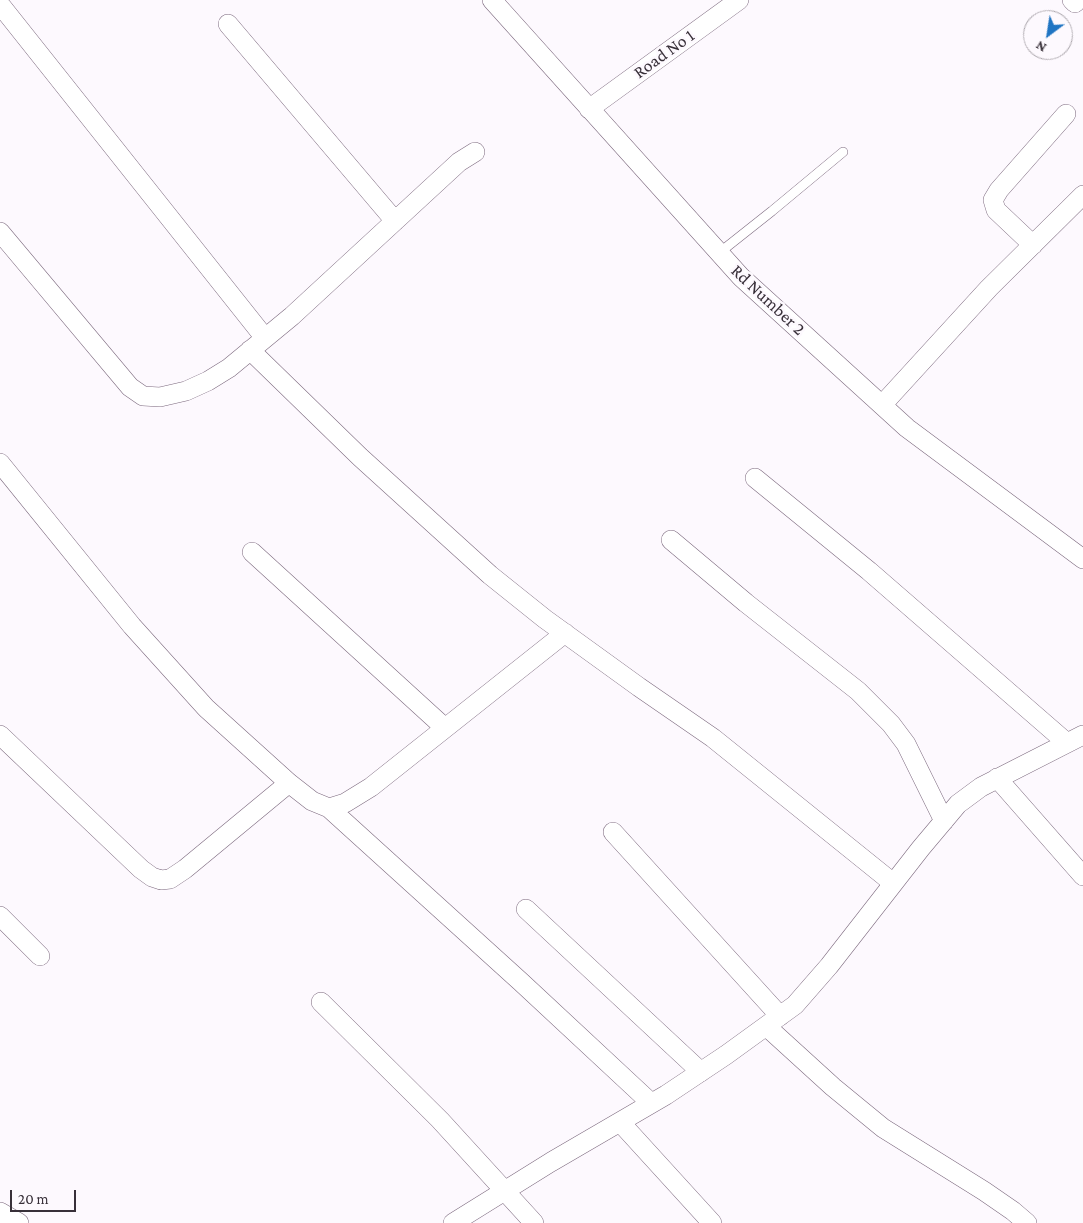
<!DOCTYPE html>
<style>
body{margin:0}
#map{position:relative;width:1083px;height:1223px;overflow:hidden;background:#fdf9fe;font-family:"Crimson Pro",serif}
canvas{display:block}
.north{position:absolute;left:1023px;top:10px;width:50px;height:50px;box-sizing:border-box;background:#fdf9fe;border:1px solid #aea9af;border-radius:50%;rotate:211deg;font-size:14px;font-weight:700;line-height:20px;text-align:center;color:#383039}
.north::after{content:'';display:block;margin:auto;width:18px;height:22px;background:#2075c3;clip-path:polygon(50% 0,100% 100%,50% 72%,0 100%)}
.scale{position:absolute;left:10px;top:1190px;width:66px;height:22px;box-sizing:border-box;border:2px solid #383039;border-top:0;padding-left:6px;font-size:15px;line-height:18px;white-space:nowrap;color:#383039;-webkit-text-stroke:4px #fdf9fe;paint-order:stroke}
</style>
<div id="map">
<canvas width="1083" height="1223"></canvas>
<div class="north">N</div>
<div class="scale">20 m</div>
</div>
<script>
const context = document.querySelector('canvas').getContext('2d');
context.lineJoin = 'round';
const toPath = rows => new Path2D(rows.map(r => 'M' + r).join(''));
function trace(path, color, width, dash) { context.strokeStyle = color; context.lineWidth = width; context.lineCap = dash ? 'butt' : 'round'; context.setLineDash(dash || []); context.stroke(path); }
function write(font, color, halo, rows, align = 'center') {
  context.font = font + ' "Crimson Pro",serif'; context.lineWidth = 5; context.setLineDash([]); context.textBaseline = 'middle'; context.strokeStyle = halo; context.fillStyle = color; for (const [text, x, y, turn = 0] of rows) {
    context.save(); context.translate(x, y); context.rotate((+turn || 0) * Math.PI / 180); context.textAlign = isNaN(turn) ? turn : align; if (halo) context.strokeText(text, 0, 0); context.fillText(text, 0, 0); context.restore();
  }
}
const service = toPath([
 [719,253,772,211,843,152]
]);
const minor = toPath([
 [492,0,741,277,907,428,1083,559],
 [1072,0,1075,3],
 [2,7,265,338],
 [228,24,395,221],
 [589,109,739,0],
 [0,232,130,387,143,396,160,397,186,391,208,381,229,368,292,316,459,162,475,152],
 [1033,245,996,210,993,200,999,190,1066,114],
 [250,350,360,457,490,575,545,619,639,687,713,738,893,883],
 [882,405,989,288,1083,195],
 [0,463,132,626,206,708,289,783,312,801,329,808,345,803,371,787,565,633],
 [755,478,869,571,1067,743],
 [671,540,746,603,858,691,891,724,906,744,944,821],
 [252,552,445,728],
 [0,735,141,869,152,877,161,880,170,879,185,869,289,783],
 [997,778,1083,876],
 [329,808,521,982,651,1103],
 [613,832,780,1016],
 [526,909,701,1072],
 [0,916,40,956],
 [321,1002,440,1120,534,1223],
 [766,1026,833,1087,883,1128,984,1191,1013,1211,1027,1223],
 [620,1122,712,1223],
 [0,1212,19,1223],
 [453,1223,551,1162,666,1095,726,1055,795,1005,829,966,921,848,958,804,981,787,1083,735]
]);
trace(service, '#7c697e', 10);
trace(minor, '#7c697e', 20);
trace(service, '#fff', 9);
trace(minor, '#fff', 19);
write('18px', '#383039', '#fdf9fe', [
 ["Road No 1",664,54,-36],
 ["Rd Number 2",768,300,43]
]);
</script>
